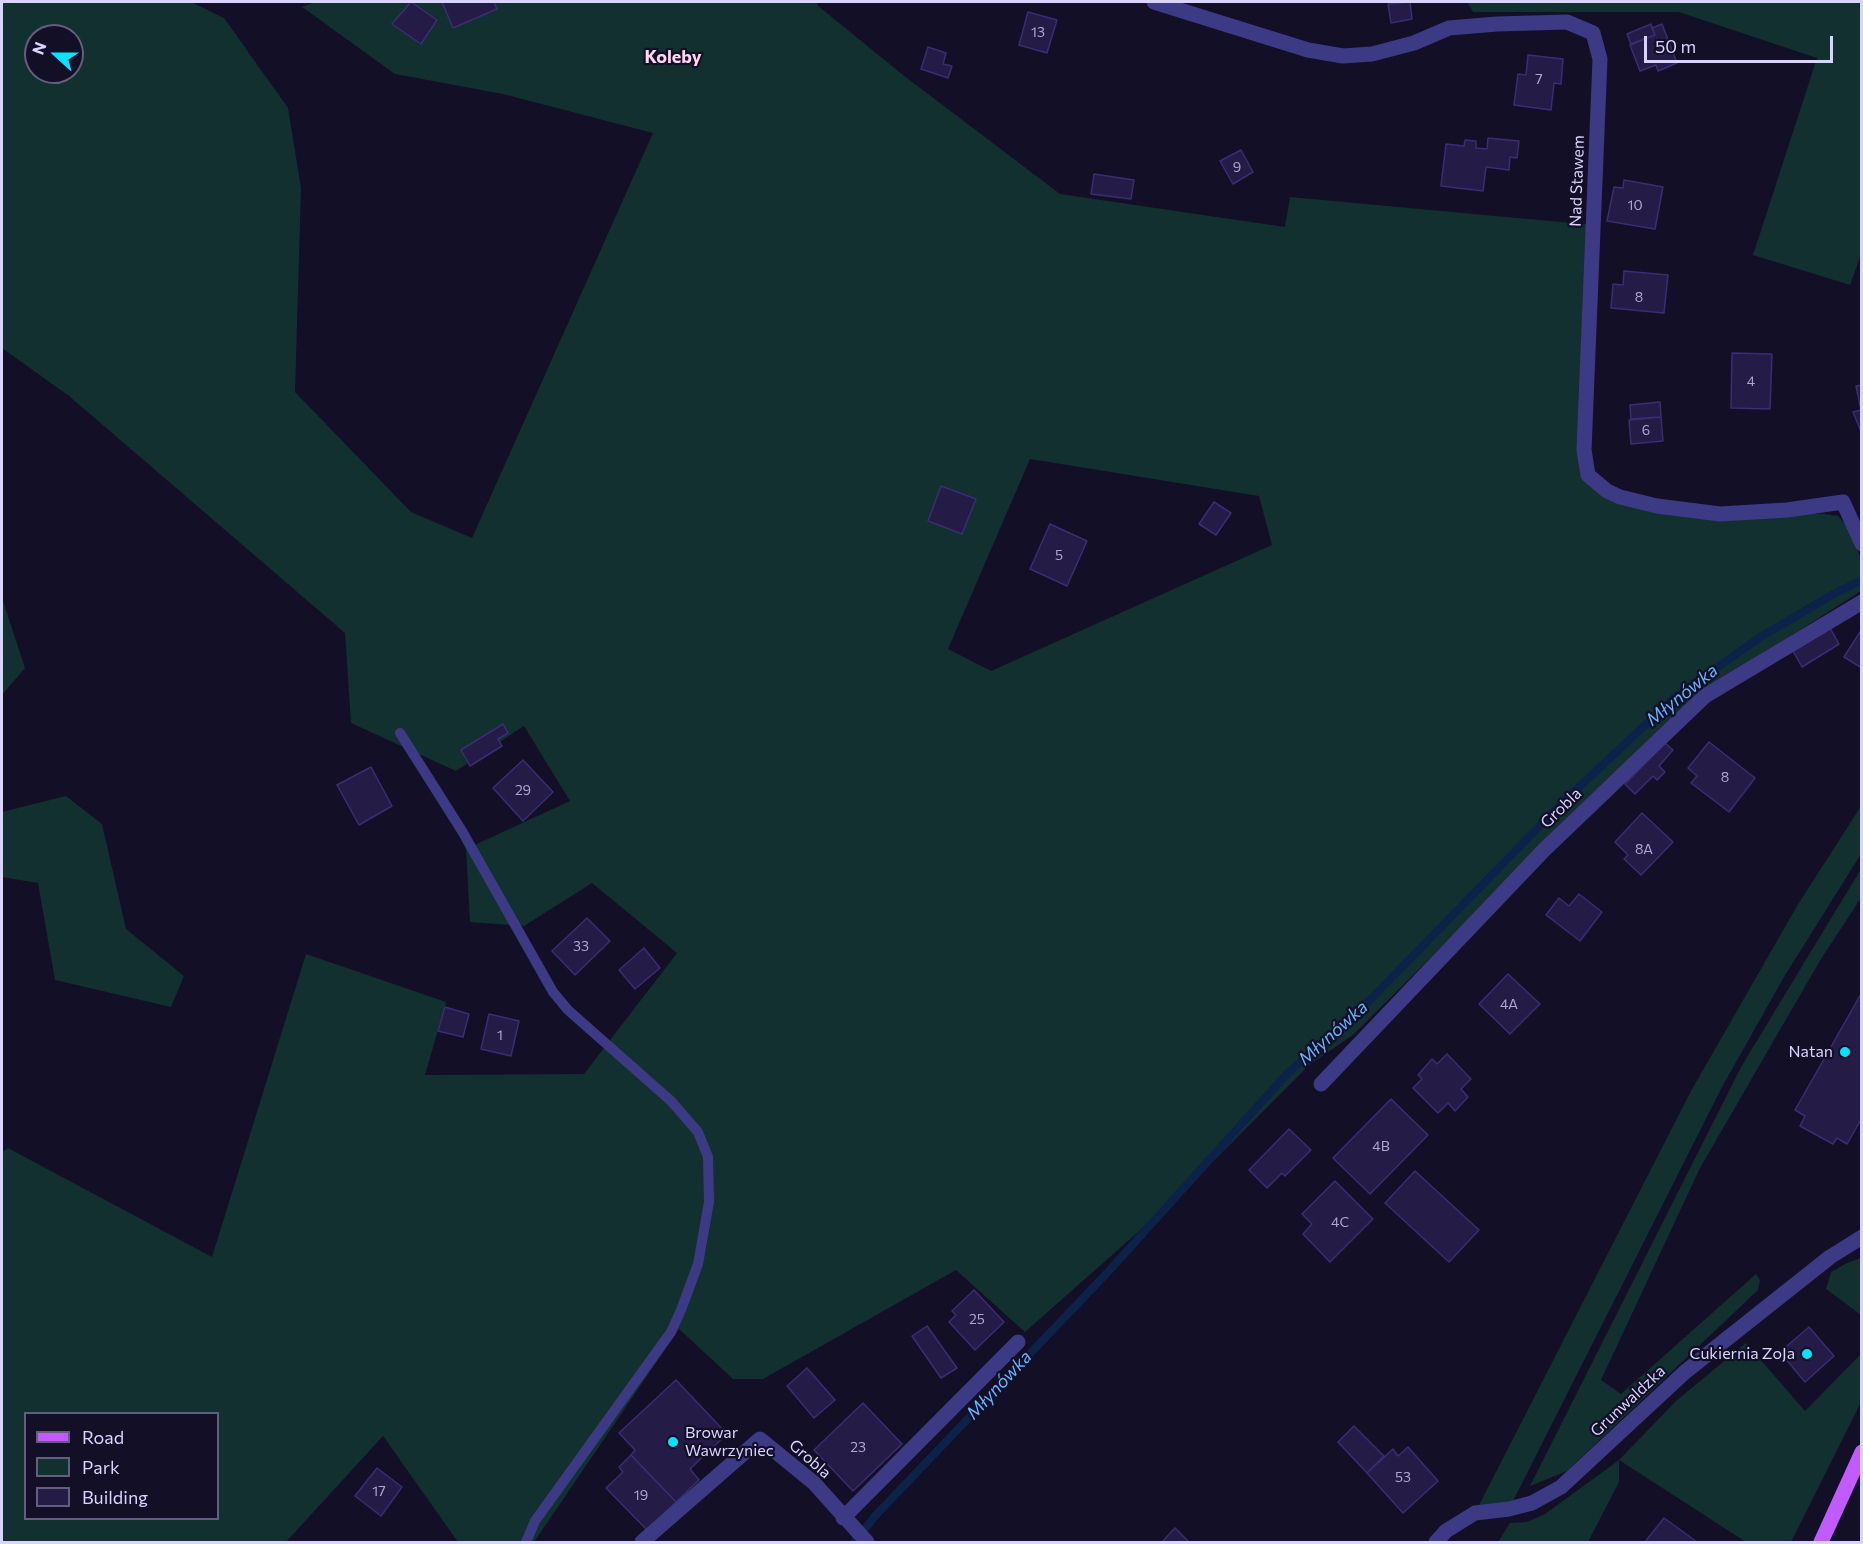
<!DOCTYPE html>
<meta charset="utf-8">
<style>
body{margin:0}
#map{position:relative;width:1863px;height:1544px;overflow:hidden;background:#130f26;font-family:Commissioner,sans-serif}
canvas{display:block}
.frame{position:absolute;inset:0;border:3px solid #d9d4ff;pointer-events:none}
.legend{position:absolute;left:24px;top:1412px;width:195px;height:108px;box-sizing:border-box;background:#130f26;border:2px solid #625e7d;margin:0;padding:8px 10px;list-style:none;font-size:18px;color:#d9d4ff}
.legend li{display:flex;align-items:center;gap:12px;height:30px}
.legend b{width:30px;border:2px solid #625e7d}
.north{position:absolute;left:24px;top:24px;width:60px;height:60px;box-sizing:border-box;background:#130f26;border:2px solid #625e7d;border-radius:50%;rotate:291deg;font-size:16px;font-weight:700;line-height:24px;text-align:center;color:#d9d4ff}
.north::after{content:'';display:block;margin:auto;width:21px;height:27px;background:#00e5ff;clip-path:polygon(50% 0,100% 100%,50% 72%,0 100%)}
.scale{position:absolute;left:1644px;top:36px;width:189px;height:27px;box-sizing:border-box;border:3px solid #d9d4ff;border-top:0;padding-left:8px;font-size:18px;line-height:21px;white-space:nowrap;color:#d9d4ff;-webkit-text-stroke:4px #130f26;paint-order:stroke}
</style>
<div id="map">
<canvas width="1863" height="1544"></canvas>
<div class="frame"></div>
<ul class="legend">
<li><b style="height:8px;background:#c25bff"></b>Road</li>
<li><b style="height:16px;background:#12302f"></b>Park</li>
<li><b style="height:16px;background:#241b47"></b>Building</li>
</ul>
<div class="north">N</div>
<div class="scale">50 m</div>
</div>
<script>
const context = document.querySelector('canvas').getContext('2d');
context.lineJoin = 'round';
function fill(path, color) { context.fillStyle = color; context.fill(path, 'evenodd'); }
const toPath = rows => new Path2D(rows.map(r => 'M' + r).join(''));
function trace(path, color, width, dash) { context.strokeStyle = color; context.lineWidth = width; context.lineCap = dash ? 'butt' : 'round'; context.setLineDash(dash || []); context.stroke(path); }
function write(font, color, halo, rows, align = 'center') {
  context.font = font + ' Commissioner,sans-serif'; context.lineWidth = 4.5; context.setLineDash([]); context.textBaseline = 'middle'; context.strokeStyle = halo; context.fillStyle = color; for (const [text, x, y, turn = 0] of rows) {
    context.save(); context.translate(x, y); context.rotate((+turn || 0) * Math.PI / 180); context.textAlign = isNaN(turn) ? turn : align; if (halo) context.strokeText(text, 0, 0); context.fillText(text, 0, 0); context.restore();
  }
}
fill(toPath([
 [2,2,191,2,224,18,288,108,301,188,295,392,411,512,472,538,653,133,503,94,395,74,302,7,315,2,818,2,817,5,903,75,1060,194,1285,227,1290,197,1593,225,1588,475,1657,506,1825,514,1838,516,1846,525,1861,558,1861,591,1708,689,1591,798,1353,1035,1309,1065,1180,1195,1025,1332,956,1270,763,1379,733,1379,679,1329,534,1542,458,1542,383,1436,286,1542,2,1542,2,1152,8,1148,212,1257,306,954,446,1002,425,1075,584,1074,677,953,592,883,524,926,470,922,466,849,570,801,524,726,456,771,351,723,345,633,69,396,2,348],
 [36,36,72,36,72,72,36,72],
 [1030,459,1259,496,1272,545,991,671,948,649],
 [26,1414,218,1414,218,1518,26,1518],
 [1467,2,1861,2,1862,252,1850,285,1753,255,1817,58,1679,12,1473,12],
 [2,598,25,668,2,695],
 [66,796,102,824,126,929,184,976,171,1007,55,980,38,883,2,877,2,812],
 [1861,806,1861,854,1784,977,1722,1087,1509,1509,1475,1513,1691,1091,1797,906],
 [1861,869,1861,898,1821,959,1700,1168,1601,1380,1621,1394,1756,1274,1760,1280,1758,1290,1567,1471,1530,1486,1741,1067],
 [1861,1258,1862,1258,1861,1315,1826,1289,1831,1272,1847,1263],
 [1746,1343,1805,1411,1861,1354,1861,1402,1791,1542,1746,1542,1619,1460,1619,1482,1588,1542,1498,1542,1510,1523,1527,1522,1545,1514,1619,1460,1676,1401]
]), '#12302f');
trace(toPath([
 [854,1542,876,1515,1107,1273,1286,1075,1371,999,1562,803,1675,697,1759,638,1835,593,1862,580]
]), '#0c2248', 8);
const building = toPath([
 [411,2,437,20,421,44,392,24,411,2],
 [442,2,494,2,497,9,453,28,442,2],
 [1410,2,1412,19,1391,23,1388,4,1410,2],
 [1028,12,1057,20,1047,53,1019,45,1028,12],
 [1651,24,1655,35,1631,44,1627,34,1651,24],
 [1662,24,1677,63,1658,71,1656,65,1640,71,1630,45,1655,35,1652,28,1662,24],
 [928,47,946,53,943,64,952,66,948,78,921,69,928,47],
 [1528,55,1563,59,1561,84,1554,83,1551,110,1514,105,1518,74,1526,75,1528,55],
 [1488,138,1519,141,1517,158,1510,157,1509,170,1486,167,1483,191,1441,186,1446,144,1464,146,1465,140,1476,141,1476,148,1487,149,1488,138],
 [1241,150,1253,172,1233,184,1220,161,1241,150],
 [1094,174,1134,180,1131,199,1091,194,1094,174],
 [1624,180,1663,187,1655,229,1607,221,1614,187,1623,188,1624,180],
 [1624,271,1668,275,1664,313,1611,308,1613,284,1623,285,1624,271],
 [1732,353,1772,354,1770,409,1731,408,1732,353],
 [1862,385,1862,434,1853,412,1861,410,1856,386,1862,385],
 [1660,402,1661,417,1631,419,1630,405,1660,402],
 [1661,417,1663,441,1631,444,1629,420,1661,417],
 [941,486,976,499,962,534,928,521,941,486],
 [1214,502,1231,513,1216,535,1199,524,1214,502],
 [1050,524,1087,541,1067,586,1030,569,1050,524],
 [1830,628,1839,644,1802,667,1793,651,1830,628],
 [1862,629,1862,668,1844,657,1862,629],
 [503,724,508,733,498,739,502,746,470,766,461,750,503,724],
 [1709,742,1755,778,1729,812,1691,783,1697,776,1688,768,1709,742],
 [1665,743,1673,750,1659,766,1665,772,1657,780,1653,776,1635,794,1625,784,1665,743],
 [523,760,553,792,523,821,493,788,523,760],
 [371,767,392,806,359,825,337,785,371,767],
 [1642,813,1673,842,1641,875,1624,859,1628,855,1615,842,1642,813],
 [1579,894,1602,912,1580,941,1546,915,1559,898,1569,906,1579,894],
 [587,918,610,941,575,975,552,951,587,918],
 [644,948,660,968,635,989,619,970,644,948],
 [1508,974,1540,1004,1510,1034,1479,1004,1508,974],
 [1861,994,1862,1118,1847,1144,1837,1138,1833,1144,1800,1126,1805,1116,1795,1110,1861,994],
 [445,1007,469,1014,463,1037,438,1031,445,1007],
 [489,1014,519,1021,511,1056,481,1049,489,1014],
 [1447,1054,1471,1079,1461,1089,1468,1097,1455,1111,1448,1103,1438,1113,1413,1088,1422,1079,1418,1075,1432,1059,1437,1064,1447,1054],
 [1391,1099,1428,1135,1370,1194,1333,1158,1391,1099],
 [1289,1129,1311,1150,1285,1176,1282,1173,1267,1188,1249,1170,1289,1129],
 [1415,1171,1479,1230,1449,1262,1385,1203,1415,1171],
 [1335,1181,1373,1219,1330,1262,1303,1234,1312,1224,1302,1214,1335,1181],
 [974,1290,1004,1322,975,1350,949,1322,956,1315,952,1311,974,1290],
 [927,1326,957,1368,941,1378,912,1336,927,1326],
 [1809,1327,1834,1356,1805,1382,1780,1352,1809,1327],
 [807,1368,835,1400,814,1418,787,1386,807,1368],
 [676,1380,727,1434,690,1469,699,1480,676,1502,631,1455,635,1450,619,1433,676,1380],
 [863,1403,902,1444,853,1491,814,1450,863,1403],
 [1354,1426,1384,1456,1367,1473,1338,1442,1354,1426],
 [1408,1447,1438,1481,1403,1513,1367,1473,1393,1449,1398,1456,1408,1447],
 [631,1455,676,1502,647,1530,606,1488,623,1472,619,1467,631,1455],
 [377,1468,402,1487,381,1516,355,1496,377,1468],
 [1664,1518,1697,1542,1645,1542,1664,1518],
 [1175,1528,1189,1542,1162,1542,1175,1528]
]);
fill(building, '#241b47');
trace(building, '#3b2d73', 1.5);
trace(toPath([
 [400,733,462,831,553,992,568,1010,671,1101,698,1132,708,1157,709,1202,698,1264,681,1310,671,1332,535,1521,526,1542]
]), '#3d3a85', 10);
trace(toPath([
 [1154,2,1308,50,1343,56,1372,54,1414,43,1449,28,1497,24,1567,22,1593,33,1600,59,1584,450,1588,475,1607,491,1620,497,1657,506,1720,514,1787,510,1843,502,1862,544],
 [1321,1084,1544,850,1705,696,1862,602],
 [843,1518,1018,1342],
 [642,1542,760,1439,814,1483,867,1542],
 [1436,1542,1446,1531,1475,1513,1509,1509,1532,1503,1561,1487,1685,1372,1830,1257,1862,1237]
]), '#3d3a85', 15);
trace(toPath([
 [1821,1542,1862,1452]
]), '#c25bff', 15);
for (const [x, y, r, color] of [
 [1845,1052,6,"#00e5ff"],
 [1807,1354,6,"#00e5ff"],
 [673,1442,6,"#00e5ff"]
]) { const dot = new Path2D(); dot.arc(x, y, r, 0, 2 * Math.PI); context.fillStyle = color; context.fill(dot); trace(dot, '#130f26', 2); }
write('14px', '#aca6d1', null, [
 ["13",1038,32],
 ["7",1539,79],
 ["9",1237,167],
 ["10",1635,205],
 ["8",1639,297],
 ["4",1751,381],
 ["6",1646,430],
 ["5",1059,555],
 ["8",1725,777],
 ["29",523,790],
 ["8A",1644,849],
 ["33",581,946],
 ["4A",1509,1004],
 ["1",500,1035],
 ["4B",1381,1146],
 ["4C",1340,1222],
 ["25",977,1319],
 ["23",858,1447],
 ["53",1403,1477],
 ["17",379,1491],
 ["19",641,1495]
]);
write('16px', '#d9d4ff', '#130f26', [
 ["Nad Stawem",1577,181,-88],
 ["Grobla",1561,808,-44],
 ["Grunwaldzka",1628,1401,-43],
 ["Grobla",810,1459,41]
]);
write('16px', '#d9d4ff', '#130f26', [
 ["Natan",1833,1052],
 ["Cukiernia ZoJa",1795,1354],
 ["Browar",685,1433,"left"],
 ["Wawrzyniec",685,1451,"left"]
], 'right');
write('bold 18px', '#ffd6f0', '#130f26', [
 ["Koleby",673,57]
]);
write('italic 18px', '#62b6ff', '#130f26', [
 ["Młynówka",1682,695,-39],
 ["Młynówka",1333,1033,-42],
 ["Młynówka",999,1385,-47]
]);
</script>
